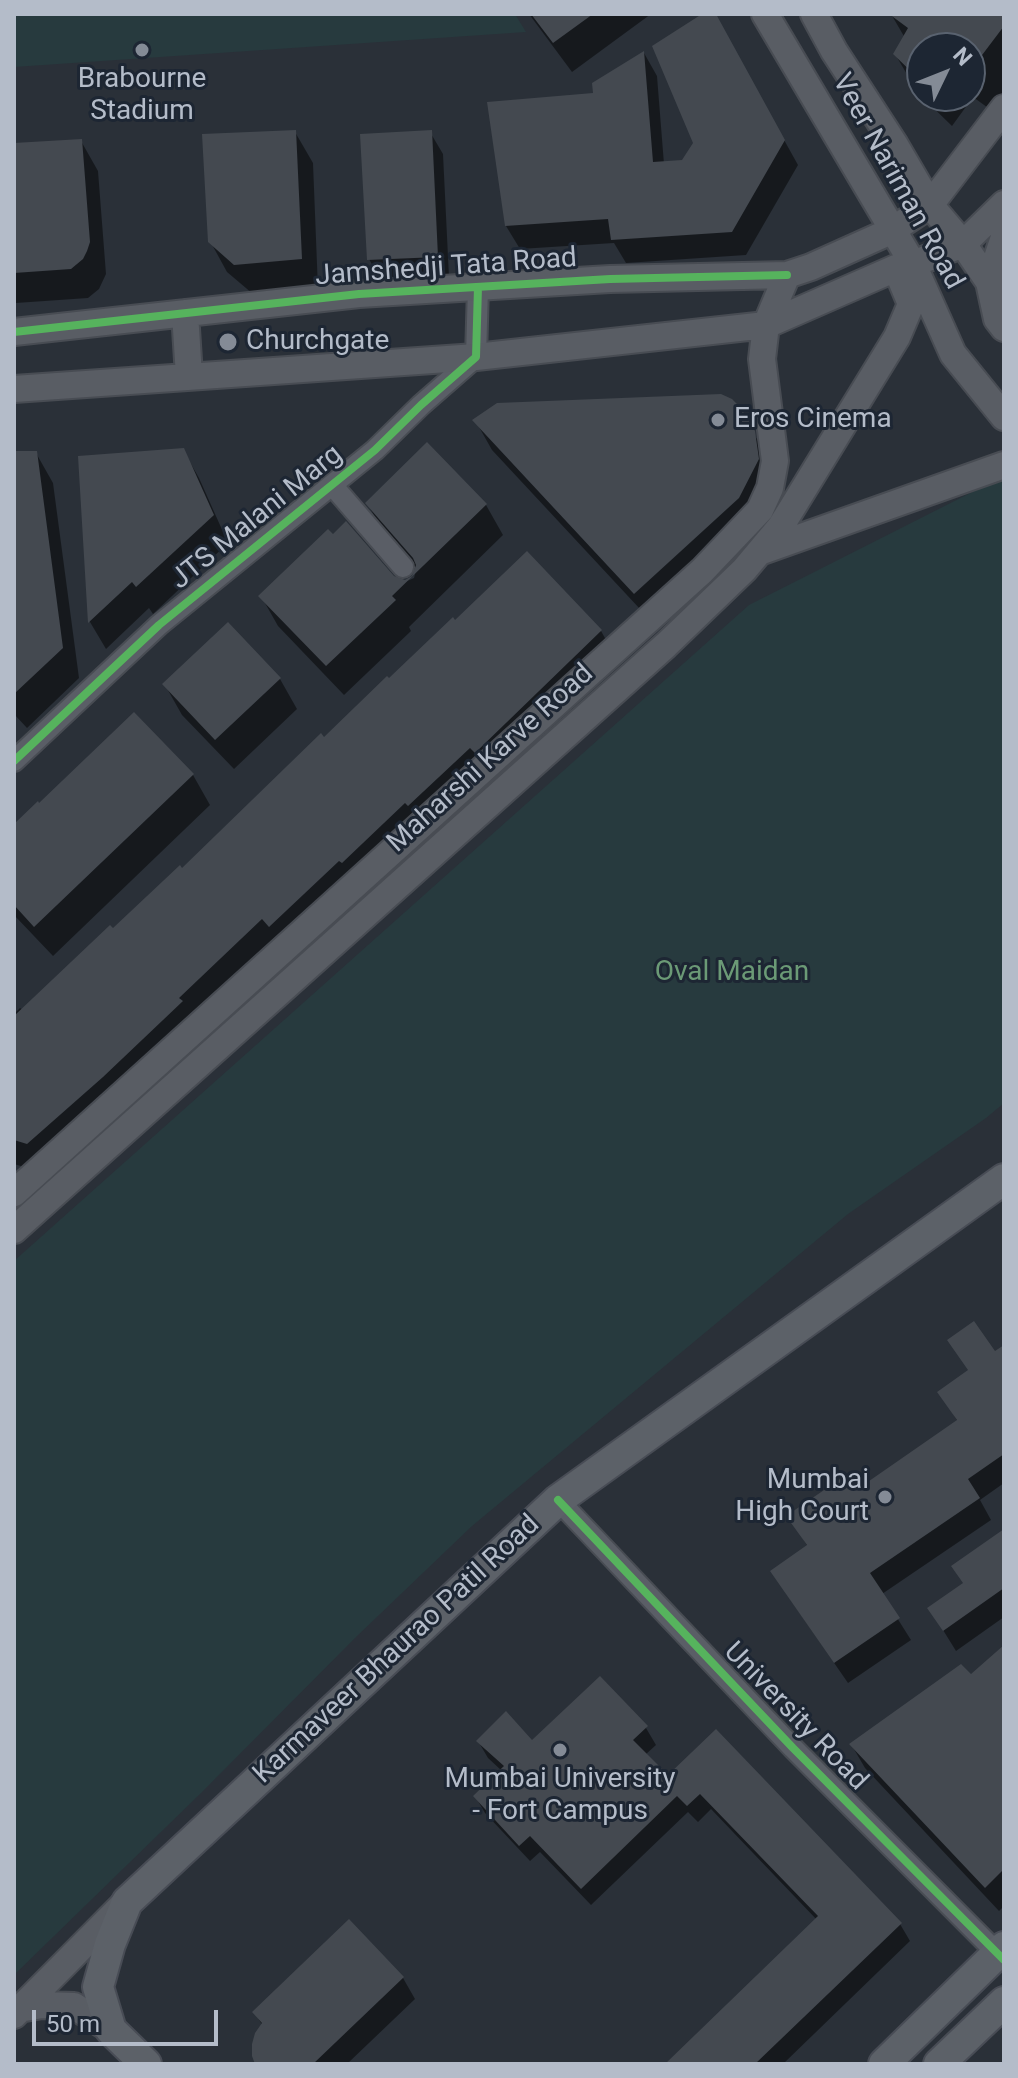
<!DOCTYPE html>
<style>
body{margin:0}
#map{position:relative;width:1018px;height:2078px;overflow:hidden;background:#2a3038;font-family:Roboto,sans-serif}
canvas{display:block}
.frame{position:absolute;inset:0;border:16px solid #b4bcc9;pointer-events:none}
.north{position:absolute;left:906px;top:32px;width:80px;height:80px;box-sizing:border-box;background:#1d2633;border:2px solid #59626f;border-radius:50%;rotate:47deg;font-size:22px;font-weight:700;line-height:32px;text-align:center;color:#b4bcc9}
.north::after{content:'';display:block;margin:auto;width:28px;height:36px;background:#848b96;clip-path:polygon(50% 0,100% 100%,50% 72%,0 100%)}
.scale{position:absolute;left:32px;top:2010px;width:186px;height:36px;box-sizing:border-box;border:4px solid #b4bcc9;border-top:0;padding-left:10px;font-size:24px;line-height:28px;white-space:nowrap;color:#b4bcc9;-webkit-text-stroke:6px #1d2633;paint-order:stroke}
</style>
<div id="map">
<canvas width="1018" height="2078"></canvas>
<div class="frame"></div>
<div class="north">N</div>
<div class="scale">50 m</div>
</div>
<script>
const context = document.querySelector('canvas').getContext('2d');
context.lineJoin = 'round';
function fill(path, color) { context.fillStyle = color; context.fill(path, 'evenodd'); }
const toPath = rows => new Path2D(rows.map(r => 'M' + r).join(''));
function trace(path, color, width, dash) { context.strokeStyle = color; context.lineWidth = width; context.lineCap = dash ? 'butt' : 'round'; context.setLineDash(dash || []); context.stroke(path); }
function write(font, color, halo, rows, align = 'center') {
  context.font = font + ' Roboto,sans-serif'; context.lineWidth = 6; context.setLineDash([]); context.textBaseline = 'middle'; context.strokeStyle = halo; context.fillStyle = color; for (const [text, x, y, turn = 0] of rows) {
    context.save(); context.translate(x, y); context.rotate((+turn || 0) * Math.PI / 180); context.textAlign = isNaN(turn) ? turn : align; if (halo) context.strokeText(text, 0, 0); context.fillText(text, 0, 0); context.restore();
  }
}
fill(toPath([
 [14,14,515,14,526,32,14,67],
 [1004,476,1004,1103,986,1118,848,1214,472,1526,356,1637,201,1793,14,1975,14,1261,749,605]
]), '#273a3e');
fill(toPath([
 [529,14,651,14,572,72],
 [706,14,714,14,798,165,746,255,626,263,614,243,520,249,506,226,595,95,644,53,657,76,664,164,684,162,695,143],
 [891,14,1004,14,1004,93,991,110,973,97,952,126,918,93,895,54,905,38],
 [922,48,970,48,970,96,922,96],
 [295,132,313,163,318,289,253,294,227,272,210,241],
 [430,132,443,154,449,277,381,281,369,259],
 [81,141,98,171,106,274,99,289,88,298,16,303,14,299,14,145],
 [739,409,771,463,775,490,653,623,492,450,475,420],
 [183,450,199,478,228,543,153,614,149,608,106,649,90,622,80,458],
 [14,453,36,453,53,483,79,678,27,728,14,714],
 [367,503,486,505,503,535,409,627,411,631,344,695,278,626,261,596,393,578,405,582,414,578,416,570,384,533],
 [601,631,618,661,494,782,488,776,44,1173,14,1164,14,1014,20,1008,23,1010,182,871,324,740],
 [280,679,297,709,234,769,182,715,165,685],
 [193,775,210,805,53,956,14,915,14,827],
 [1004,1348,1004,1483,980,1500,991,1520,882,1594,911,1640,848,1683,785,1592,808,1547,789,1516,858,1491,958,1422,940,1392],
 [1004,1531,1004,1617,956,1651,930,1609,964,1585],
 [1004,1647,1004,1906,999,1911,865,1768,851,1744,971,1677],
 [646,1728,656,1745,645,1755,668,1778,716,1732,900,1924,910,1941,783,2064,667,2064,817,1920,711,1809,698,1822,688,1812,591,1905,540,1852,530,1861,485,1813,475,1796,502,1771,488,1758,478,1741,532,1743],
 [403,1978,415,1999,347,2064,258,2064,263,2026,254,2012]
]), '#0007');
fill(toPath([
 [531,14,593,14,553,43],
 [702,14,716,14,785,140,732,232,611,240,608,219,505,226,487,102,593,93,592,83,644,51,653,162,682,160,693,143,652,46],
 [889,14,1004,14,1004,26,970,71,970,48,922,48,922,82,893,54,908,28],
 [296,130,302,259,234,265,208,242,202,134],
 [432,130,438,257,367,260,360,134],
 [82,139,90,242,87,251,83,259,71,269,14,273,14,143],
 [721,394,732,399,741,408,755,431,759,459,739,498,634,594,472,420,497,403],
 [427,442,487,504,392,596,396,600,326,666,258,596,328,529,333,534,346,521,394,576,405,580,412,576,416,565,413,558,365,503],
 [184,448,214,515,136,587,132,582,88,623,78,456],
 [14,451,37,451,63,648,14,694],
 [527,551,602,630,475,753,470,748,408,806,405,803,342,863,339,861,269,927,262,919,179,998,183,1001,103,1077,27,1144,14,1140,14,1016,110,925,113,928,180,865,182,868,321,733,324,737,387,676,389,678,453,617,455,620],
 [228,622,281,678,215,740,162,684],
 [134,712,194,774,34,927,14,905,14,824,38,801,39,803],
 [974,1321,995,1351,1004,1345,1004,1454,968,1479,980,1498,870,1573,900,1618,834,1663,770,1571,807,1545,786,1516,849,1473,859,1488,957,1420,937,1392,968,1370,947,1340],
 [1004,1529,1004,1588,943,1631,927,1608,963,1583,951,1566],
 [1004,1645,1004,1869,985,1888,849,1744,961,1664,971,1674],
 [600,1676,648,1726,633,1740,668,1775,716,1729,902,1923,755,2064,665,2064,818,1916,700,1794,687,1806,677,1796,581,1889,530,1836,519,1846,473,1796,504,1766,476,1741,506,1711,532,1740],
 [349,1919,404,1977,313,2064,255,2064,252,2056,252,2044,255,2033,262,2023,252,2012]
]), '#444950');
const street = toPath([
 [333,486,403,567],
 [14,761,159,625,375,450,421,405,476,357,478,287],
 [558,1500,793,1748,1004,1960]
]);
const secondary = toPath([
 [765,14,913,264,953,354,1004,417],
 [814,14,834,51,895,145,930,205,963,244,989,282,997,319,1004,328],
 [989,282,1004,237],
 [185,313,189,376],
 [14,332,359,294,610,279,787,275,811,267,891,231,930,205,1004,108],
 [14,389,476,357,766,325,896,268,913,264,963,244,1004,204],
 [762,551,1004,465],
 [14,1193,702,571,760,510,770,488,775,461,762,359,766,325,787,275],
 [14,1230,666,645,744,570,781,526,897,337,911,304,896,268],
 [19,2009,42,2005,74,2006,111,2030],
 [14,2015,124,1904]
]);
const primary = toPath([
 [146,2064,111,2030,98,1987,110,1944,127,1902,558,1500,1004,1179],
 [884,2064,1004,1947],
 [939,2064,1004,2002]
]);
trace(street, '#484c53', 24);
trace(secondary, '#484c53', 30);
trace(primary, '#484c55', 34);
trace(street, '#5a5e66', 20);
trace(secondary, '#595d64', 26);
trace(primary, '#5c6168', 30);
trace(toPath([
 [14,332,359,294,610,279,787,275],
 [14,761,159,625,375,450,421,405,476,357,478,287],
 [558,1500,793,1748,1004,1960]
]), '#56b35d', 8);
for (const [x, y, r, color] of [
 [142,50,8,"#848b96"],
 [228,342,10,"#848b96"],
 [718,420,8,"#848b96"],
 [885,1497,8,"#848b96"],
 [560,1750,8,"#848b96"]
]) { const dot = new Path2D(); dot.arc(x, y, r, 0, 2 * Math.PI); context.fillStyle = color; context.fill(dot); trace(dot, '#1d2633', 3); }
write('28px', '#b4bcc9', '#1d2633', [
 ["Brabourne",142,80],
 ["Stadium",142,112],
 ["Churchgate",246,342,"left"],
 ["Eros Cinema",734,420,"left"],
 ["Mumbai",869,1481,"right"],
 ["High Court",869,1513,"right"],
 ["Mumbai University",560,1780],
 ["- Fort Campus",560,1812]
]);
write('28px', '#b4bcc9', '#1d2633', [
 ["Veer Nariman Road",897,182,61],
 ["Jamshedji Tata Road",446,268,-4],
 ["JTS Malani Marg",257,518,-39],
 ["Maharshi Karve Road",491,759,-42],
 ["Karmaveer Bhaurao Patil Road",397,1650,-43],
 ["University Road",795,1717,46]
]);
write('28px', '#6b9a76', '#1d2633', [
 ["Oval Maidan",732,973]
]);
</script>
